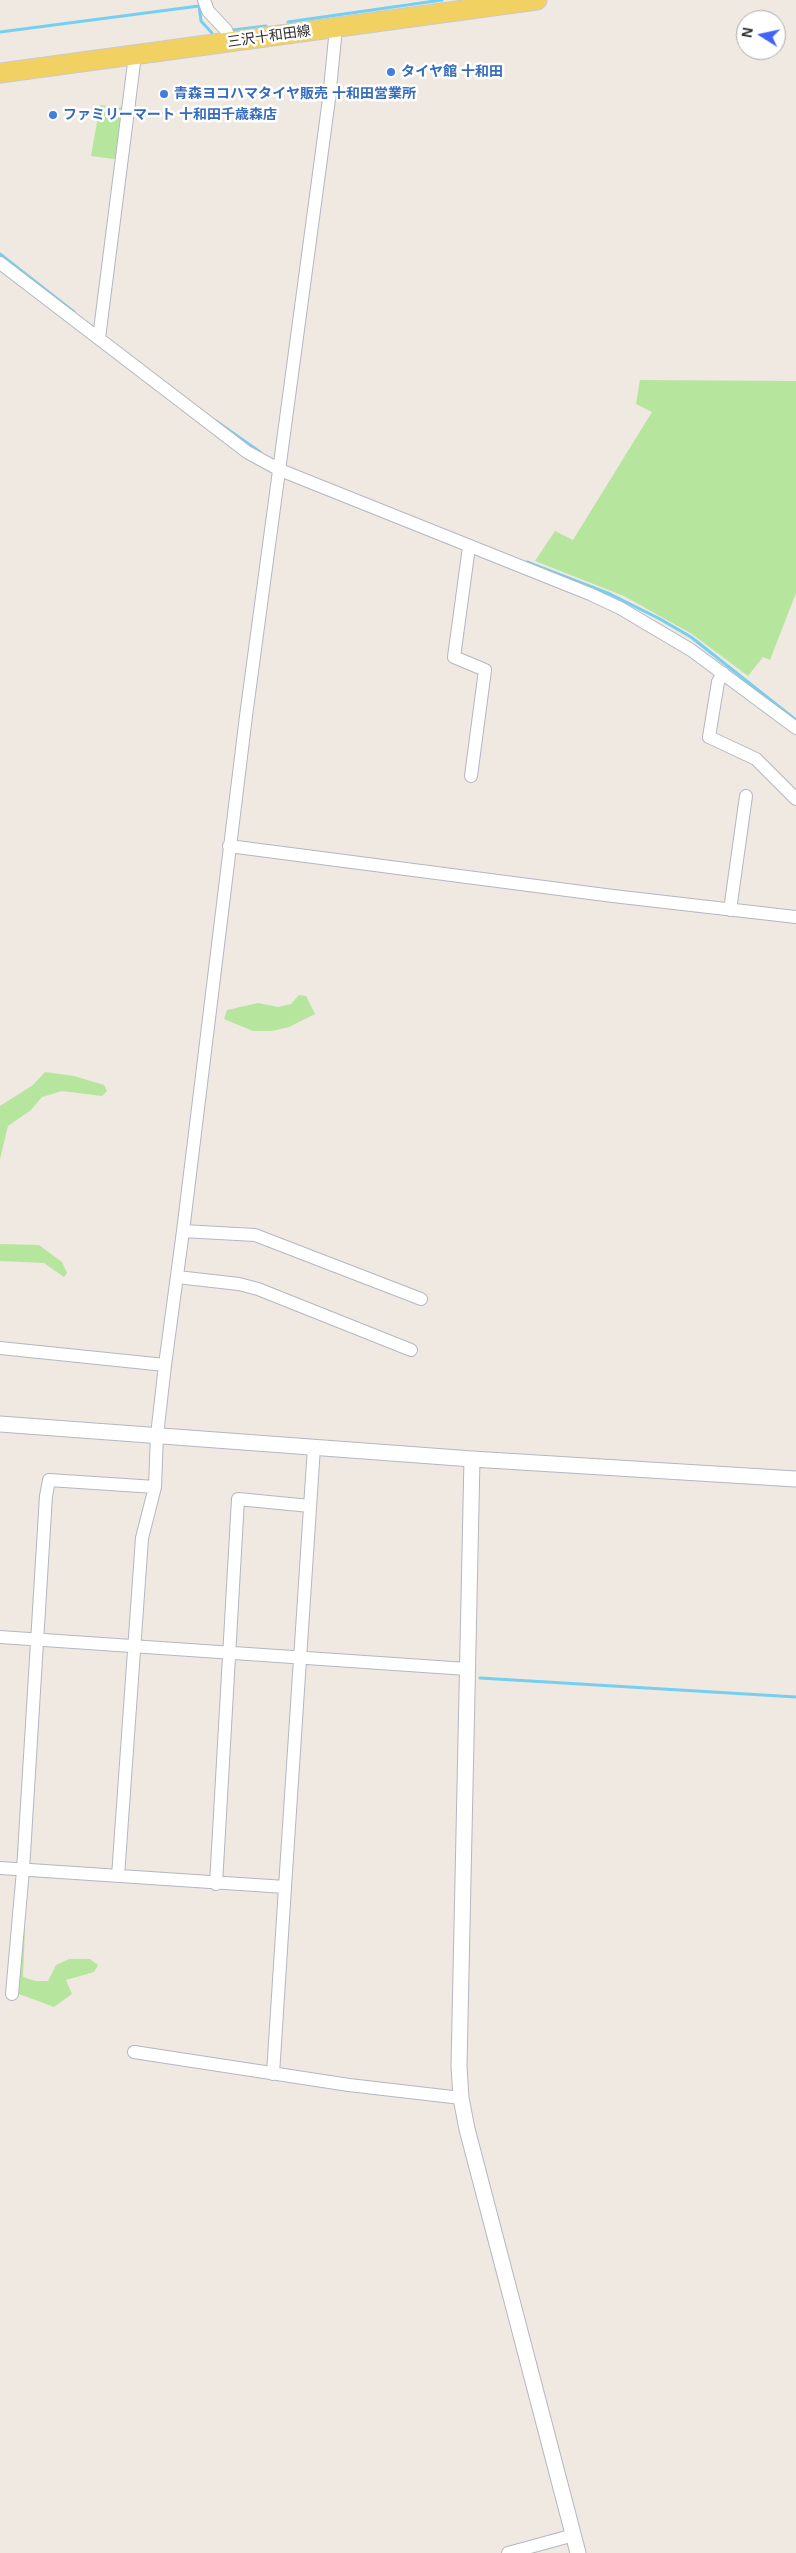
<!DOCTYPE html>
<meta charset="utf-8">
<style>
body{margin:0}
#map{position:relative;width:796px;height:2553px;overflow:hidden;background:#efe9e1;font-family:Arial,sans-serif}
canvas{display:block}
.north{position:absolute;left:736px;top:10px;width:50px;height:50px;box-sizing:border-box;background:#fff;border:1px solid #ababab;border-radius:50%;rotate:280deg;font-size:14px;font-weight:700;line-height:20px;text-align:center;color:#2e2e2e}
.north::after{content:'';display:block;margin:auto;width:18px;height:22px;background:#4264fb;clip-path:polygon(50% 0,100% 100%,50% 72%,0 100%)}
</style>
<div id="map">
<canvas width="796" height="2553"></canvas>
<div class="north">N</div>
</div>
<script>
const context = document.querySelector('canvas').getContext('2d');
context.lineJoin = 'round';
function fill(path, color) { context.fillStyle = color; context.fill(path, 'evenodd'); }
const toPath = rows => new Path2D(rows.map(r => 'M' + r).join(''));
function trace(path, color, width, dash) { context.strokeStyle = color; context.lineWidth = width; context.lineCap = dash ? 'butt' : 'round'; context.setLineDash(dash || []); context.stroke(path); }
function write(font, color, halo, rows, align = 'center') {
  context.font = font + ' Arial,"Noto Sans JP",sans-serif'; context.lineWidth = 5; context.setLineDash([]); context.textBaseline = 'middle'; context.strokeStyle = halo; context.fillStyle = color; for (const [text, x, y, turn = 0] of rows) {
    context.save(); context.translate(x, y); context.rotate((+turn || 0) * Math.PI / 180); context.textAlign = isNaN(turn) ? turn : align; if (halo) context.strokeText(text, 0, 0); context.fillText(text, 0, 0); context.restore();
  }
}
fill(toPath([
 [100,105,126,108,118,156,114,159,91,156],
 [640,380,796,381,796,593,770,660,763,657,748,676,692,634,624,596,535,561,555,531,573,540,652,412,636,404],
 [299,995,306,996,315,1014,289,1027,272,1031,253,1031,224,1019,227,1010,258,1003,278,1007,291,1004],
 [45,1072,74,1076,104,1085,107,1091,102,1096,62,1091,42,1097,31,1110,8,1126,0,1159,0,1106,33,1085],
 [0,1244,39,1245,62,1262,67,1273,64,1277,44,1263,0,1261],
 [21,1929,25,1929,23,1977,35,1981,48,1981,56,1965,69,1959,90,1959,98,1965,94,1972,66,1980,72,1994,54,2007,19,1994,17,1991]
]), '#b6e59e');
trace(toPath([
 [288,22,442,0],
 [233,30,266,26],
 [0,32,199,6,201,21,212,33],
 [0,254,74,312],
 [216,421,260,452],
 [527,562,610,594,660,619,691,637,796,720],
 [480,1678,796,1697]
]), '#75cff0', 3);
const minor = toPath([
 [204,0,208,11,226,30,231,42],
 [0,263,247,452,280,470,590,594,620,608,691,650,796,728],
 [99,338,135,55],
 [469,547,454,657,485,670,471,776],
 [723,673,718,682,709,737,756,759,796,799],
 [229,846,613,896,796,917],
 [730,910,746,796],
 [183,1231,255,1235,421,1299],
 [177,1277,239,1284,258,1289,411,1350],
 [0,1348,165,1365],
 [0,1637,467,1669],
 [0,1868,285,1887,314,1447],
 [118,1876,142,1538,155,1487],
 [216,1884,238,1499,310,1506],
 [12,1994,23,1870,46,1496,49,1480,155,1487,157,1435,165,1365,183,1231,246,716,329,99,336,28],
 [134,2052,349,2085,461,2098],
 [273,2074,285,1887],
 [508,2553,574,2535]
]);
const tertiary = toPath([
 [0,1424,472,1459,796,1479],
 [472,1459,459,2066,461,2098,467,2129,578,2553]
]);
const primary = toPath([
 [0,73,537,0]
]);
trace(minor, '#b4b7c1', 14);
trace(tertiary, '#b4b7c1', 17);
trace(primary, '#c9c9c9', 21);
trace(minor, '#fff', 12);
trace(tertiary, '#fff', 15);
trace(primary, '#f2d163', 19);
for (const [x, y, r, color] of [
 [391,72,5,"#3f7fe0"],
 [164,94,5,"#3f7fe0"],
 [53,115,5,"#3f7fe0"]
]) { const dot = new Path2D(); dot.arc(x, y, r, 0, 2 * Math.PI); context.fillStyle = color; context.fill(dot); trace(dot, '#fff', 2); }
write('14px', '#2e2e2e', '#fff', [
 ["三沢十和田線",269,37,-8]
]);
write('bold 14px', '#366cbe', '#fff', [
 ["タイヤ館 十和田",401,72],
 ["青森ヨコハマタイヤ販売 十和田営業所",174,94],
 ["ファミリーマート 十和田千歳森店",63,115]
], 'left');
</script>
